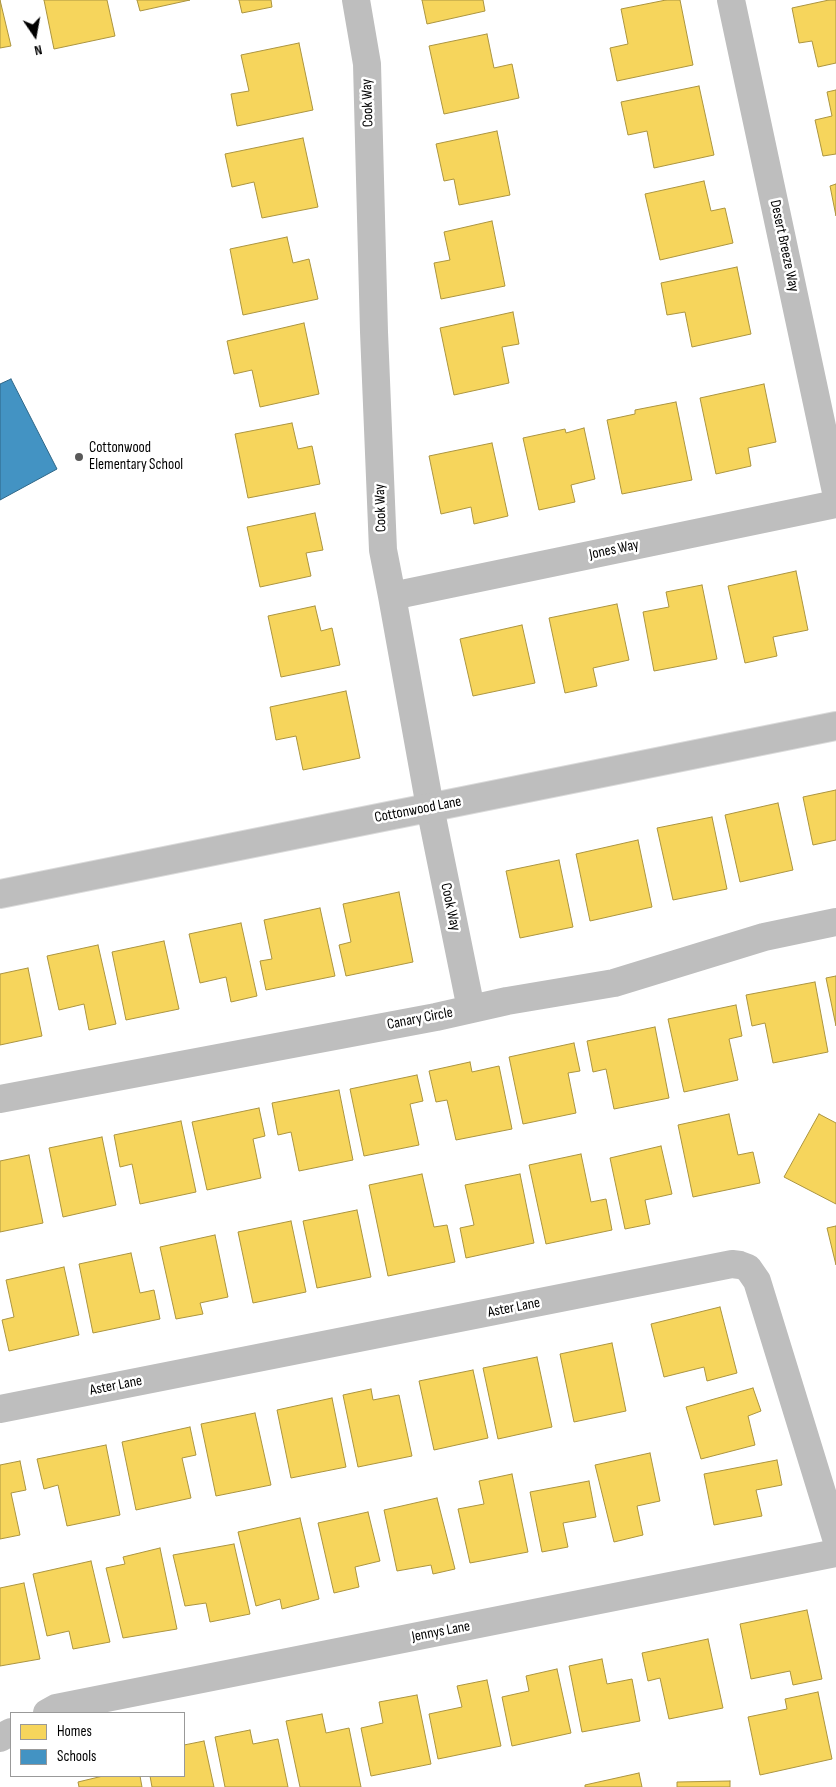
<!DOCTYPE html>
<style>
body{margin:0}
#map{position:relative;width:836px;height:1787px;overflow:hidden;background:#fff;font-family:"Sofia Sans Condensed",sans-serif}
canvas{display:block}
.legend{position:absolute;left:10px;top:1712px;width:175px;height:65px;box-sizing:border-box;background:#fff;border:1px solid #999;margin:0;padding:6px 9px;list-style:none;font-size:15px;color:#000}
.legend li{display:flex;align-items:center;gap:10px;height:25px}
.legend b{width:25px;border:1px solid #999}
.north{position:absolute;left:10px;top:10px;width:50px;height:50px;-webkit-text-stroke:4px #fff;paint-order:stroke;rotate:168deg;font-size:14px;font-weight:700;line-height:20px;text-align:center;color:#000}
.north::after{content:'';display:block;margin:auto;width:18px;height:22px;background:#000;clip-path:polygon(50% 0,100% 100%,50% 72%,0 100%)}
</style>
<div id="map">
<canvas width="836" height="1787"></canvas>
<ul class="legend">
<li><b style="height:14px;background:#f6d55c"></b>Homes</li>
<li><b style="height:14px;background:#4393c3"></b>Schools</li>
</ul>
<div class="north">N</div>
</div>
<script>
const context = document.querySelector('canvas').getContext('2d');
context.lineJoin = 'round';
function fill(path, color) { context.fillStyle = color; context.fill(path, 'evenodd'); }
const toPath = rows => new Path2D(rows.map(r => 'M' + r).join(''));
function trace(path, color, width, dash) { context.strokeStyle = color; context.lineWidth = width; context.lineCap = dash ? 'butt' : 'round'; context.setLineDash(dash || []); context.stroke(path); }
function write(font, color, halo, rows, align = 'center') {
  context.font = font + ' "Sofia Sans Condensed",sans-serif'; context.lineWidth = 5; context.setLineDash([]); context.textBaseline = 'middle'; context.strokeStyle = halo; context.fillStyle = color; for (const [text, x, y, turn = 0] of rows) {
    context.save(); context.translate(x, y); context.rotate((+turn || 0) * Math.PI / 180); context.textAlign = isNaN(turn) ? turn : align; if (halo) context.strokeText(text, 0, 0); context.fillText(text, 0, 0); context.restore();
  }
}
const homes = toPath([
 [0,0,11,46,0,48,0,0],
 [44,0,107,0,115,36,54,49,44,0],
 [137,0,190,0,140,11,137,0],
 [239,0,271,0,272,7,242,13,239,0],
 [422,0,483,0,485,11,427,24,422,0],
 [666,0,680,0,693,65,617,81,610,48,628,44,621,9,666,0],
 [829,0,836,0,836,63,818,67,812,41,799,43,792,8,829,0],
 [487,34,494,68,512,64,519,98,444,114,429,46,487,34],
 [299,43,313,110,237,126,231,94,249,91,241,55,299,43],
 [699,86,714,155,654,168,647,131,628,135,621,102,699,86],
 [836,90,836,154,823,156,815,120,832,116,827,92,836,90],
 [497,131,510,195,459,205,454,179,444,181,436,144,497,131],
 [303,138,318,207,262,218,254,182,232,187,225,154,303,138],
 [704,181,711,211,725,208,733,243,660,260,645,194,704,181],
 [836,184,836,216,830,186,836,184],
 [492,221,505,286,441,299,434,263,450,260,444,232,492,221],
 [287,237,293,263,309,259,318,299,243,315,230,249,287,237],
 [737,267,751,334,692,347,685,312,667,315,661,283,737,267],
 [513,312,519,344,502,347,509,383,454,395,440,328,513,312],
 [304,323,319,394,260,407,252,370,234,374,227,341,304,323],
 [764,384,776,442,748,448,751,466,716,474,700,398,764,384],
 [676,402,692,480,622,494,607,420,635,414,635,410,676,402],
 [292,423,298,449,312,446,320,484,248,498,235,434,292,423],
 [584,428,595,479,571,485,575,502,539,510,523,438,565,429,566,433,584,428],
 [492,443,508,516,474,524,471,507,441,514,429,456,492,443],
 [315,513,323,550,306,553,311,576,260,587,247,527,315,513],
 [796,571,808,630,773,637,777,656,745,663,728,586,796,571],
 [702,585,717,659,654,671,643,612,669,607,666,592,702,585],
 [617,604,629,660,593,668,597,686,565,693,549,618,617,604],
 [315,606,321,631,332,628,340,665,281,677,268,616,315,606],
 [522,625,535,683,473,696,460,639,522,625],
 [346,691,360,758,303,770,296,736,276,740,270,707,346,691],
 [836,790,836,840,813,845,803,797,836,790],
 [778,803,793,870,740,882,725,815,778,803],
 [712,817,727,889,673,900,657,828,712,817],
 [638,840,652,907,590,921,576,854,638,840],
 [559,860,573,927,520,938,506,871,559,860],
 [399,892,413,962,346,976,339,945,351,942,343,904,399,892],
 [320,908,335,976,266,990,260,961,272,959,264,920,320,908],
 [241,923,257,996,231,1002,226,977,200,983,189,934,241,923],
 [164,941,179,1009,126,1020,112,952,164,941],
 [98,945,116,1024,89,1030,84,1004,59,1010,47,956,98,945],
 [28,968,42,1036,0,1045,0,974,28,968],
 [836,976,836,1026,826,978,836,976],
 [815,982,828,1052,773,1063,765,1023,752,1026,746,995,815,982],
 [736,1005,742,1036,729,1039,738,1080,684,1092,668,1019,736,1005],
 [655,1027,669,1098,614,1109,606,1069,593,1072,587,1041,655,1027],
 [574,1043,580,1071,568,1073,576,1113,523,1124,509,1057,574,1043],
 [470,1062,472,1072,499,1066,512,1129,456,1140,447,1100,436,1102,429,1071,470,1062],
 [417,1075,423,1101,410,1104,419,1145,364,1156,350,1089,417,1075],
 [339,1090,353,1160,299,1171,291,1132,278,1135,272,1103,339,1090],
 [259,1108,265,1136,253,1139,261,1178,207,1190,192,1122,259,1108],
 [729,1114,738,1155,753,1152,760,1183,693,1197,678,1125,729,1114],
 [819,1114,836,1123,836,1204,784,1177,819,1114],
 [181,1121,196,1192,140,1204,132,1164,120,1167,114,1135,181,1121],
 [102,1137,116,1205,63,1217,49,1148,102,1137],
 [661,1146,672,1194,645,1200,650,1224,625,1229,610,1158,661,1146],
 [581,1154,591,1202,606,1199,612,1230,546,1244,529,1165,581,1154],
 [29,1155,43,1223,0,1232,0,1161,29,1155],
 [422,1174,434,1227,447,1225,455,1262,388,1276,369,1185,422,1174],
 [520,1174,534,1243,466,1258,460,1228,474,1225,465,1185,520,1174],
 [357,1210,371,1277,317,1288,303,1221,357,1210],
 [291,1221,306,1292,253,1303,238,1232,291,1221],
 [836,1226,836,1265,827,1228,836,1226],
 [215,1235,228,1297,200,1303,203,1314,176,1319,160,1247,215,1235],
 [131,1253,140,1293,154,1290,160,1319,93,1333,79,1264,131,1253],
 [64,1267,79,1335,9,1351,2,1320,14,1317,6,1280,64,1267],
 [720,1307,737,1373,707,1381,704,1367,664,1377,651,1324,720,1307],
 [612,1343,626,1411,574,1422,560,1354,612,1343],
 [537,1357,552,1427,498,1439,483,1368,537,1357],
 [473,1370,488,1438,434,1450,419,1381,473,1370],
 [753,1388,761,1411,748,1416,755,1445,701,1459,686,1407,753,1388],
 [371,1389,373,1400,399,1395,412,1456,358,1467,343,1395,371,1389],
 [332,1398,346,1467,291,1478,277,1410,332,1398],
 [255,1413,271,1485,216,1496,201,1424,255,1413],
 [190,1427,196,1455,182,1458,191,1498,136,1510,122,1442,190,1427],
 [106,1445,120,1515,67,1526,58,1485,44,1489,37,1459,106,1445],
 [650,1453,660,1501,637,1506,643,1535,614,1542,595,1465,650,1453],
 [777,1460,782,1485,756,1490,762,1516,714,1525,704,1474,777,1460],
 [20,1461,26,1490,11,1493,20,1535,0,1539,0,1465,20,1461],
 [512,1474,528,1552,470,1563,458,1509,484,1504,479,1481,512,1474],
 [589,1481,596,1517,563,1523,568,1547,542,1552,530,1492,589,1481],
 [437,1498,455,1569,433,1574,431,1565,397,1571,384,1510,437,1498],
 [368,1512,380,1561,355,1567,359,1587,334,1593,318,1523,368,1512],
 [300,1518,319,1599,282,1609,280,1599,256,1606,238,1532,300,1518],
 [234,1544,250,1614,210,1622,206,1603,185,1606,173,1555,234,1544],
 [160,1548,177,1629,123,1638,106,1568,125,1564,123,1557,160,1548],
 [91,1561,110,1642,73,1649,69,1631,47,1636,33,1574,91,1561],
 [24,1583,40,1659,0,1666,0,1588,24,1583],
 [807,1610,822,1679,793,1685,790,1671,751,1679,740,1624,807,1610],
 [708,1639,723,1708,669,1719,660,1678,648,1681,642,1653,708,1639],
 [602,1659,607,1684,632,1679,640,1721,582,1732,569,1666,602,1659],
 [557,1669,571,1733,512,1746,502,1697,529,1691,526,1676,557,1669],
 [487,1680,501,1746,438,1759,429,1714,462,1707,457,1686,487,1680],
 [818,1692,832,1759,760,1775,748,1717,787,1709,785,1699,818,1692],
 [417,1695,431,1764,371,1776,361,1728,383,1723,379,1702,417,1695],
 [322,1714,326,1733,349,1728,361,1787,300,1787,286,1721,322,1714],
 [250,1730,253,1744,278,1739,288,1787,225,1787,215,1737,250,1730],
 [204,1741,214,1787,152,1787,150,1776,184,1776,184,1745,204,1741],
 [639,1773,642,1787,585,1787,585,1785,639,1773],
 [103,1776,140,1776,142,1787,79,1787,78,1782,103,1776],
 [730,1781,730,1787,677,1787,677,1782,730,1781]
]);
fill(homes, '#f6d55c');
trace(homes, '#ac9540', 1);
const schools = toPath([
 [11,379,57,469,0,500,0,384,11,379]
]);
fill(schools, '#4393c3');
trace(schools, '#2f6788', 1);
const major = toPath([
 [0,894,836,726]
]);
trace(major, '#dbdbdb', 30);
trace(toPath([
 [356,0,367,64,374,332,383,550,392,596,430,807,471,1009],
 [731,0,836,492],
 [392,596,836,504],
 [0,1099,436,1017,507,1001,614,983,764,937,836,922],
 [0,1409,732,1264,740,1265,748,1268,757,1281,836,1538],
 [47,1713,56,1708,836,1553],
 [0,1738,11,1732]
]), '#bebebe', 28);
trace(major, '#bebebe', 28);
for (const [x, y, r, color] of [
 [79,457,5,"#595959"]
]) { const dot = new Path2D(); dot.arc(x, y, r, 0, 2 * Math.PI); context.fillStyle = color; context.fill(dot); trace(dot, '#fff', 2); }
write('15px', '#000', '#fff', [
 ["Cook Way",368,103,-92],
 ["Desert Breeze Way",784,246,78],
 ["Cook Way",381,508,-92],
 ["Jones Way",614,550,-12],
 ["Cottonwood Lane",418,810,-11],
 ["Cook Way",450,907,78],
 ["Canary Circle",420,1019,-11],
 ["Aster Lane",514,1308,-11],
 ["Aster Lane",116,1386,-11],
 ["Jennys Lane",441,1632,-11]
]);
write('15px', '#000', '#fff', [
 ["Cottonwood",89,448],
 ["Elementary School",89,465]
], 'left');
</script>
